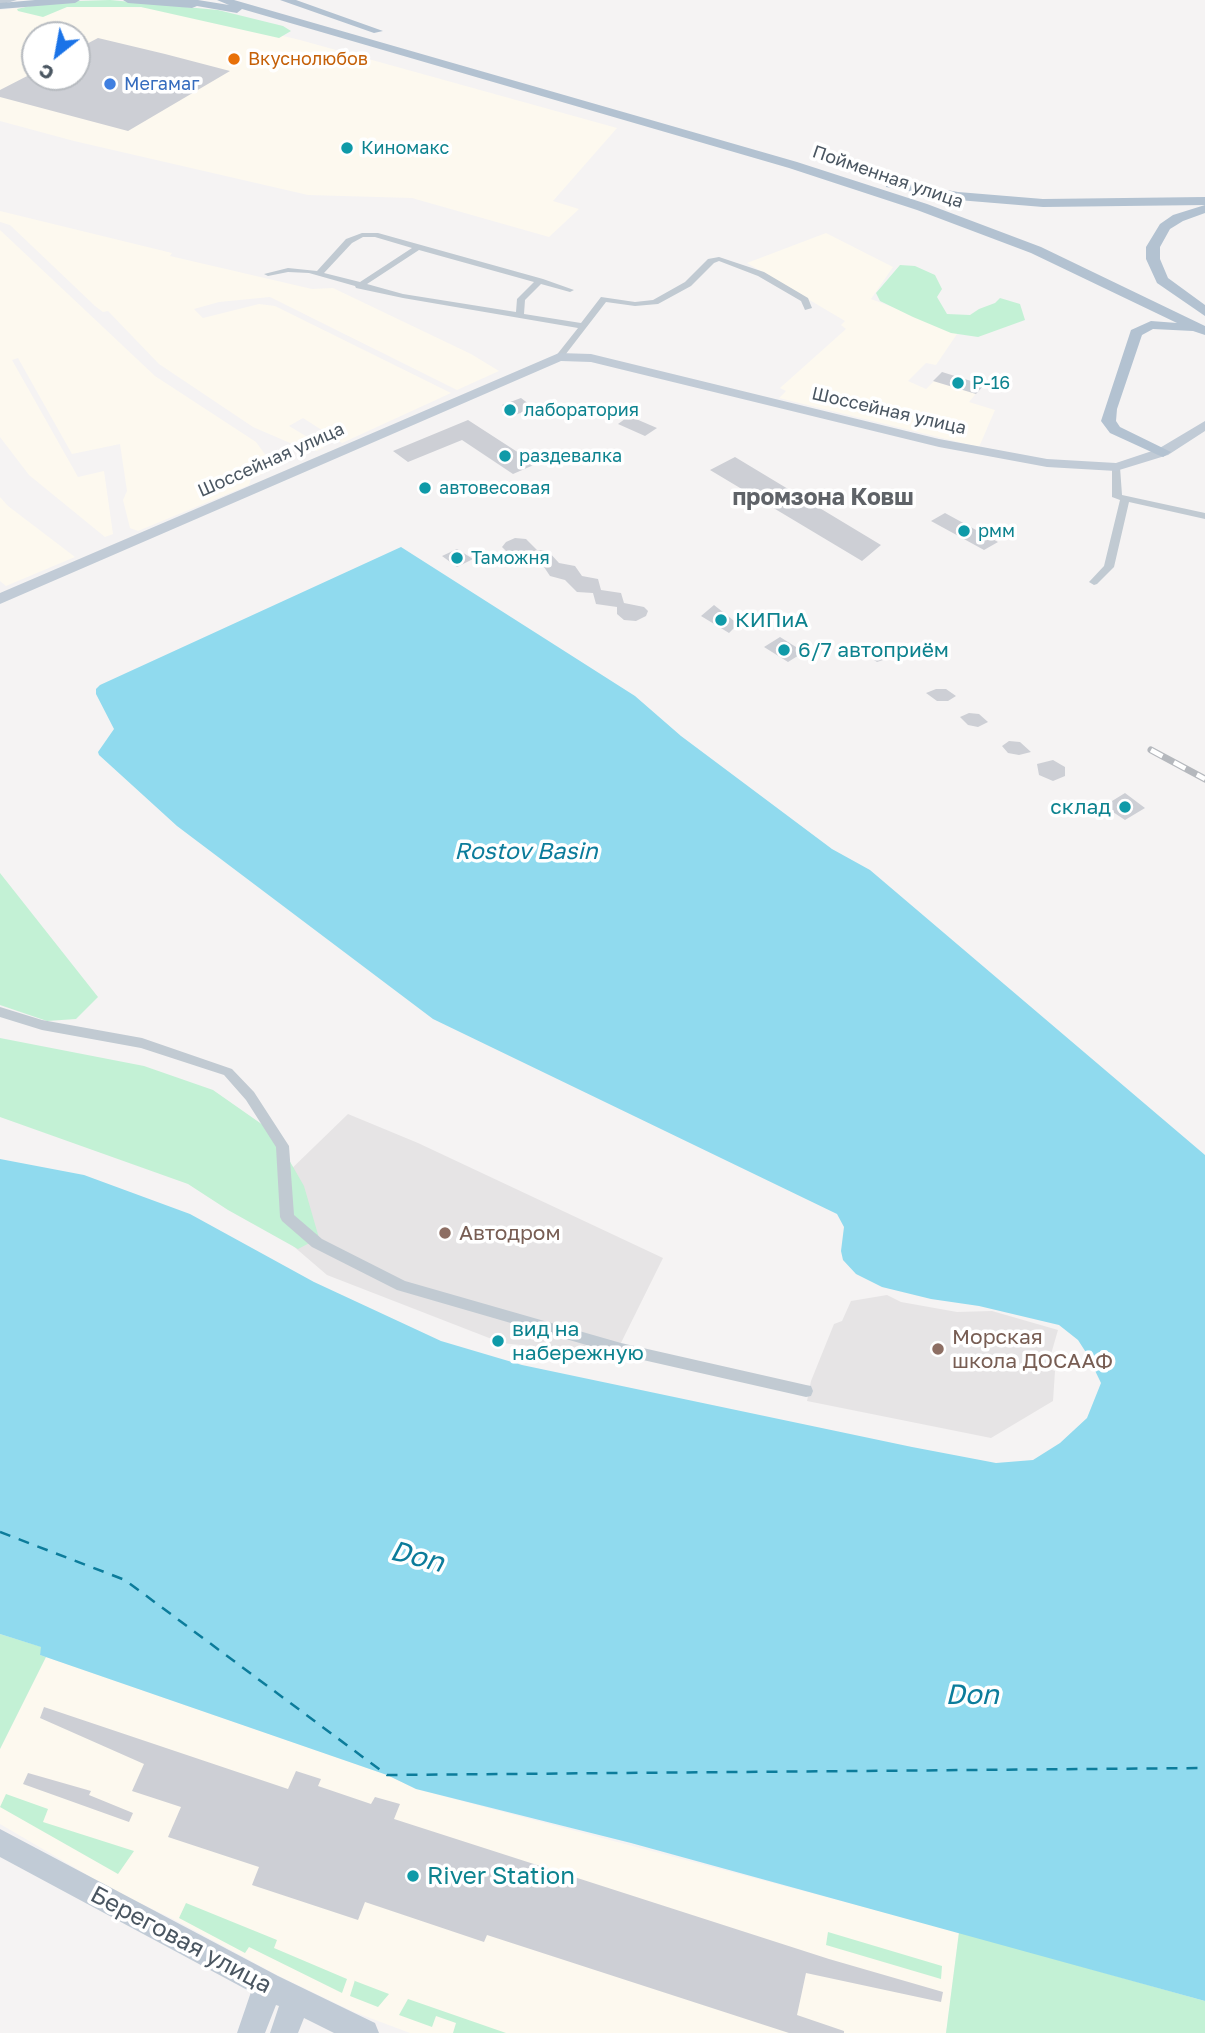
<!DOCTYPE html>
<meta charset="utf-8">
<style>
body{margin:0}
#map{position:relative;width:1205px;height:2033px;overflow:hidden;background:#f5f3f3;font-family:"Golos Text",sans-serif}
canvas{display:block}
.north{position:absolute;left:21px;top:21px;width:70px;height:70px;box-sizing:border-box;background:#fff;border:2px solid #b7bbc0;border-radius:50%;rotate:211deg;font-size:19px;font-weight:700;line-height:28px;text-align:center;color:#4a5661}
.north::after{content:'';display:block;margin:auto;width:24px;height:32px;background:#1a73e8;clip-path:polygon(50% 0,100% 100%,50% 72%,0 100%)}
</style>
<div id="map">
<canvas width="1205" height="2033"></canvas>
<div class="north">С</div>
</div>
<script>
const context = document.querySelector('canvas').getContext('2d');
context.lineJoin = 'round';
function fill(path, color) { context.fillStyle = color; context.fill(path, 'evenodd'); }
const toPath = rows => new Path2D(rows.map(r => 'M' + r).join(''));
function trace(path, color, width, dash) { context.strokeStyle = color; context.lineWidth = width; context.lineCap = dash ? 'butt' : 'round'; context.setLineDash(dash || []); context.stroke(path); }
function write(font, color, halo, rows, align = 'center') {
  context.font = font + ' "Golos Text",sans-serif'; context.lineWidth = 7; context.setLineDash([]); context.textBaseline = 'middle'; context.strokeStyle = halo; context.fillStyle = color; for (const [text, x, y, turn = 0] of rows) {
    context.save(); context.translate(x, y); context.rotate((+turn || 0) * Math.PI / 180); context.textAlign = isNaN(turn) ? turn : align; if (halo) context.strokeText(text, 0, 0); context.fillText(text, 0, 0); context.restore();
  }
}
fill(toPath([
 [44,5,167,8,300,40,617,128,553,201,579,209,549,237,412,198,308,195,74,141,0,121,0,10],
 [35,35,77,35,77,77,35,77],
 [0,211,172,253,170,256,312,289,333,288,471,354,499,371,457,390,270,297,219,302,194,309,203,318,259,304,275,306,451,393,342,443,303,418,289,426,324,447,317,451,290,443,253,427,159,364,108,311,103,312,95,306,10,225,0,222],
 [0,230,155,376,256,442,275,468,251,479,249,485,138,531,130,528,123,500,127,491,120,444,72,454,18,358,12,360,78,477,104,471,113,534,105,537,29,475,0,437],
 [826,233,893,267,871,299,956,331,957,334,936,365,926,363,908,381,926,389,941,374,982,386,969,402,995,410,979,447,779,398,786,391,780,388,846,329,841,325,845,321,747,263],
 [0,497,8,506,75,557,6,586,0,581],
 [46,1657,387,1775,416,1789,959,1932,946,2033,410,2033,354,2012,277,1975,177,1921,113,1890,0,1824,0,1749]
]), '#fdf9ef');
fill(toPath([
 [348,1114,418,1143,663,1258,615,1355,502,1343,327,1275,250,1209],
 [887,1295,901,1302,957,1312,992,1311,1058,1330,1047,1368,1055,1371,1053,1401,991,1438,807,1401,811,1381,834,1324,842,1321,851,1301]
]), '#e6e4e5');
fill(toPath([
 [110,0,218,10,283,26,291,31,279,38,141,7,67,7,43,17,18,11,17,9,47,2],
 [900,265,915,266,935,275,942,289,937,297,947,314,970,315,979,309,995,303,1000,298,1020,304,1025,320,978,337,951,333,913,317,880,301,876,293],
 [0,873,98,997,76,1019,47,1021,0,1005],
 [0,1038,144,1066,213,1090,273,1132,304,1186,319,1238,298,1249,228,1210,188,1184,0,1117],
 [0,1634,42,1647,40,1655,46,1657,0,1749],
 [6,1794,48,1809,43,1822,134,1851,118,1874,0,1807],
 [186,1903,277,1940,274,1948,347,1979,342,1993,249,1947,245,1953,179,1918],
 [828,1932,942,1966,941,1979,826,1945],
 [959,1932,1205,2001,1205,2033,946,2033],
 [355,1980,355,1981,389,1994,378,2007,350,1996],
 [408,1999,506,2033,453,2033,456,2023,436,2016,432,2027,399,2015]
]), '#c3f1d5');
fill(toPath([
 [401,547,635,696,681,736,832,849,870,870,1205,1155,1205,2001,631,1843,416,1789,387,1775,40,1655,41,1647,0,1634,0,1159,84,1175,190,1214,314,1282,441,1341,522,1365,912,1447,996,1463,1033,1460,1060,1443,1087,1418,1101,1383,1087,1354,1078,1340,1059,1325,979,1306,931,1299,882,1287,856,1274,843,1260,841,1251,844,1227,837,1214,433,1019,177,826,99,755,98,752,114,729,96,694,96,689,100,685]
]), '#90daee');
trace(toPath([
 [0,1532,125,1580,387,1775,1205,1768]
]), '#0c7c9b', 2.5, [11, 9]);
fill(toPath([
 [98,38,165,54,230,71,128,131,0,97,0,90,35,72,35,77,77,77,77,49],
 [942,372,984,385,976,394,933,381],
 [521,398,534,408,515,415,502,405],
 [629,416,657,428,645,436,618,424],
 [468,420,536,464,513,474,462,440,408,462,393,451],
 [735,457,881,545,862,561,710,470],
 [945,513,998,542,984,550,931,521],
 [515,538,526,539,537,550,548,551,559,563,575,566,582,576,598,579,601,590,621,593,624,603,644,607,648,611,646,616,636,621,624,620,617,614,617,607,596,604,593,593,577,592,565,580,550,576,544,567,532,566,521,554,506,551,502,547,506,542],
 [457,549,473,559,457,567,442,556],
 [714,605,738,624,729,633,701,616],
 [780,637,804,652,788,662,764,647],
 [878,648,884,650,895,656,877,662,865,654],
 [936,689,946,689,956,696,948,701,937,701,926,693],
 [969,713,979,714,988,722,978,727,968,725,960,717],
 [1009,741,1020,742,1031,752,1019,755,1008,753,1002,746],
 [1053,760,1065,767,1065,776,1053,781,1039,775,1037,764],
 [1125,793,1145,808,1125,820,1104,806],
 [44,1707,288,1789,296,1771,321,1779,318,1786,371,1804,375,1797,400,1804,394,1819,829,1959,943,1992,941,2002,806,1973,797,2015,844,2031,844,2033,789,2033,487,1935,484,1942,365,1902,358,1920,252,1885,259,1867,168,1837,181,1807,132,1791,144,1764,40,1718],
 [28,1773,91,1791,89,1795,133,1813,129,1822,23,1784]
]), '#cdcfd5');
fill(toPath([
 [362,233,378,233,543,279,574,290,570,292,541,284,525,300,524,314,581,323,601,297,635,302,653,300,685,282,708,259,719,257,764,272,808,298,812,308,805,310,801,301,758,276,719,261,714,263,691,286,658,304,635,306,606,302,562,359,559,360,555,357,578,328,403,298,356,288,355,286,309,273,288,272,268,276,264,274,288,268,317,271,346,239,362,233],
 [363,237,375,237,412,248,360,282,324,273,352,243,363,237],
 [419,250,534,282,517,299,516,312,403,294,367,284,419,250],
 [1116,464,1120,467,1122,495,1205,513,1205,519,1129,502,1114,567,1097,584,1094,585,1089,582,1104,566,1120,500,1112,497,1112,467,1116,464],
 [0,1007,42,1020,142,1038,232,1069,254,1092,289,1146,294,1215,322,1239,405,1281,621,1343,806,1385,811,1386,813,1391,811,1396,806,1397,621,1355,397,1290,312,1247,282,1221,280,1217,276,1147,246,1100,224,1075,141,1048,42,1030,0,1017,0,1007]
]), '#c1cad2');
fill(toPath([
 [0,0,17,0,0,5,0,0],
 [559,353,591,354,939,439,1047,459,1116,463,1158,449,1205,421,1205,431,1168,455,1116,471,1047,467,939,447,591,362,561,361,0,604,0,593,559,353],
 [0,1829,278,1976,375,2023,379,2033,334,2033,304,2018,298,2033,270,2033,279,2006,276,2005,265,2033,237,2033,251,1992,0,1857,0,1829]
]), '#c1cbd6');
fill(toPath([
 [35,0,80,0,75,3,0,9,0,3,35,0],
 [123,0,198,0,229,5,217,0,234,0,797,162,927,204,1041,247,1205,326,1205,335,1193,331,1153,329,1142,335,1117,409,1116,421,1120,427,1171,452,1163,457,1158,455,1110,433,1101,421,1131,330,1151,321,1177,323,1031,253,917,210,789,168,242,9,237,13,197,6,192,8,128,3,123,0],
 [280,0,296,0,383,31,374,33,280,0],
 [890,180,958,192,1043,199,1205,197,1205,205,1043,207,958,200,886,187,886,181,890,180],
 [1205,205,1205,213,1183,221,1170,229,1160,247,1160,259,1168,278,1205,305,1205,316,1157,283,1146,259,1146,247,1160,224,1173,215,1205,205]
]), '#b3c2d1');
const rail = toPath([
 [1151,750,1205,779]
]);
trace(rail, '#b5b8bd', 7);
trace(rail, '#fff', 4.5, [13]);
for (const [x, y, r, color] of [
 [234,59,7,"#e8710a"],
 [110,84,7,"#3f7fe0"],
 [347,148,7,"#0f9aa8"],
 [958,383,7,"#0f9aa8"],
 [510,410,7,"#0f9aa8"],
 [505,456,7,"#0f9aa8"],
 [425,488,7,"#0f9aa8"],
 [964,531,7,"#0f9aa8"],
 [457,558,7,"#0f9aa8"],
 [721,620,7,"#0f9aa8"],
 [784,650,7,"#0f9aa8"],
 [1125,807,7,"#0f9aa8"],
 [445,1233,7,"#8d6e63"],
 [498,1341,7,"#0f9aa8"],
 [938,1349,7,"#8d6e63"],
 [413,1876,7,"#0f9aa8"]
]) { const dot = new Path2D(); dot.arc(x, y, r, 0, 2 * Math.PI); context.fillStyle = color; context.fill(dot); trace(dot, '#fff', 2.5); }
write('18px', '#c56008', '#fff', [
 ["Вкуснолюбов",248,59]
], 'left');
write('18px', '#366cbe', '#fff', [
 ["Мегамаг",124,84]
], 'left');
write('18px', '#0d838f', '#fff', [
 ["Киномакс",361,148],
 ["Р-16",972,383],
 ["лаборатория",524,410],
 ["раздевалка",519,456],
 ["автовесовая",439,488],
 ["рмм",978,531],
 ["Таможня",471,558]
], 'left');
write('18px', '#4a5661', '#fff', [
 ["Пойменная улица",888,177,19],
 ["Шоссейная улица",889,411,13],
 ["Шоссейная улица",271,460,-24]
]);
write('21px', '#0d838f', '#fff', [
 ["КИПиА",735,620],
 ["6/7 автоприём",798,650],
 ["склад",1111,807,"right"],
 ["вид на",512,1329],
 ["набережную",512,1353]
], 'left');
write('21px', '#785e54', '#fff', [
 ["Автодром",459,1233],
 ["Морская",952,1337],
 ["школа ДОСААФ",952,1361]
], 'left');
write('bold 23px', '#5f6368', '#fff', [
 ["промзона Ковш",823,498]
]);
write('italic 23px', '#0c7c9b', '#fff', [
 ["Rostov Basin",526,852]
]);
write('24px', '#0d838f', '#fff', [
 ["River Station",427,1876]
], 'left');
write('24px', '#4a5661', '#fff', [
 ["Береговая улица",181,1940,28]
]);
write('italic 28px', '#0c7c9b', '#fff', [
 ["Don",417,1557,14],
 ["Don",972,1695]
]);
</script>
